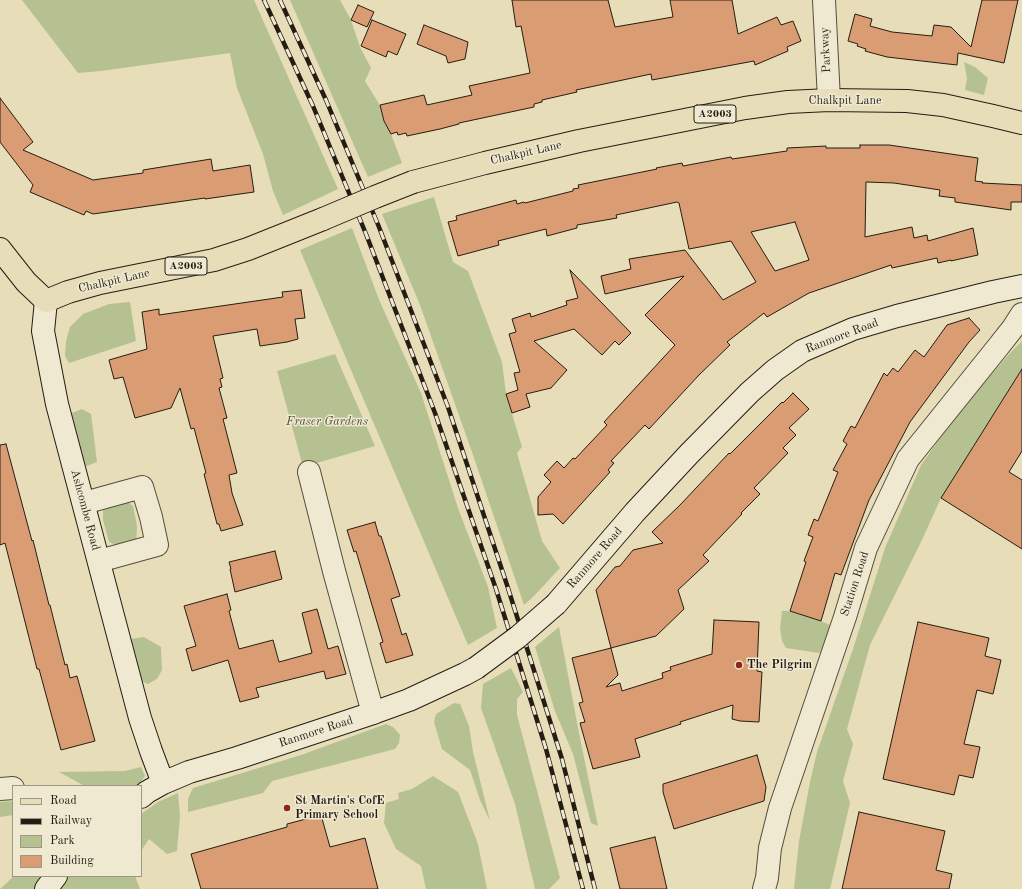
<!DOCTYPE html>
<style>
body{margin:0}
#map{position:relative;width:1022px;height:889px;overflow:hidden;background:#e7ddb9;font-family:"Old Standard TT",serif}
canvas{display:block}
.legend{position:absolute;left:12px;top:785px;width:130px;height:92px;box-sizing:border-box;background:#efe9d2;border:1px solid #9e9786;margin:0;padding:5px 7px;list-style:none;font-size:12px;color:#251d13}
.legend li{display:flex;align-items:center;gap:8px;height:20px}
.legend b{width:20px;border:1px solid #9e9786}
</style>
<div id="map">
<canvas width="1022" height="889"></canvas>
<ul class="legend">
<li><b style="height:5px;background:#e7ddb9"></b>Road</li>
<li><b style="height:5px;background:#251d13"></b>Railway</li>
<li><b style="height:11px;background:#b5c190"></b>Park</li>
<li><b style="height:11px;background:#da9c72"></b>Building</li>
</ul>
</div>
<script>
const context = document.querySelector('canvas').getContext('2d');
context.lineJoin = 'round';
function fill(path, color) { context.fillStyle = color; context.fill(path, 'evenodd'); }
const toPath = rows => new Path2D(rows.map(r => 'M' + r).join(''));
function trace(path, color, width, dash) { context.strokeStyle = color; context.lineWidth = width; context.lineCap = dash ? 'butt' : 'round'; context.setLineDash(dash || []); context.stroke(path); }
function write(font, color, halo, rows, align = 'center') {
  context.font = font + ' "Old Standard TT",serif'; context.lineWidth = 3; context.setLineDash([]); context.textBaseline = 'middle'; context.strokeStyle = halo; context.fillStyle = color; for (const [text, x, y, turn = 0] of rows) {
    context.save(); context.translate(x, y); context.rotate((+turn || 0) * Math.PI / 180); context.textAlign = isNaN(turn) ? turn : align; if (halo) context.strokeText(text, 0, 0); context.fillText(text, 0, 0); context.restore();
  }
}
fill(toPath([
 [22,0,254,0,338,189,283,215,273,191,263,154,237,88,230,53,101,71,78,73],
 [290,0,340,0,351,20,360,47,371,68,365,81,381,107,384,121,391,134,402,163,368,177],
 [964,62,975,67,988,78,984,95,965,90,967,78],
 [434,197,453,262,468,271,502,362,506,394,522,447,517,453,542,541,560,568,533,597,524,605,473,455,420,305,382,214],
 [352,228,380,302,421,393,458,508,488,587,497,628,468,645,300,250],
 [130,302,136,341,69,363,65,356,66,341,70,327,83,314,109,304],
 [1022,341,1022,369,941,498,921,542,870,645,847,729,853,744,843,781,850,803,830,889,794,889,799,841,810,782,817,752,853,649,885,548,921,465,963,406,1011,352],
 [335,354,375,446,303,467,277,371],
 [82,409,91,414,97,462,79,469,67,415],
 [123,498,133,506,137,526,136,545,118,546,109,542,103,520,103,506],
 [782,611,790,611,821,621,832,626,825,649,819,653,786,648,782,641,780,629],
 [559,627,578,728,598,826,591,823,573,754,555,711,535,647],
 [144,637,161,647,162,670,157,679,148,684,141,681,131,639],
 [511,668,523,692,517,699,517,715,560,878,549,889,535,889,515,804,481,708,483,684],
 [454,703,460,704,469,726,473,752,490,821,480,800,470,770,442,749,434,722,436,714],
 [386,724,393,727,400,735,399,743,395,749,272,781,263,793,188,812,188,799,193,788,301,755],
 [141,767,145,776,142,780,137,786,84,786,81,784,59,772,125,771],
 [433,776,458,792,478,844,487,889,426,889,421,866,396,849,384,823,386,803,399,799,398,793,412,789],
 [178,793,180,816,177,851,167,854,149,839,141,851,141,814,158,802],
 [13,801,13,815,0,817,0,802],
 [14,876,135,876,140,889,0,889]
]), '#b5c190');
const building = toPath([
 [512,0,608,0,615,27,673,17,670,0,732,0,738,34,777,17,781,25,793,21,801,41,787,47,788,51,755,65,754,61,652,80,651,74,576,90,577,92,542,100,542,102,534,104,534,107,459,123,459,124,440,129,407,136,406,133,398,135,397,132,391,134,384,121,380,105,424,95,427,105,472,95,469,86,530,73,521,26,516,27,512,0],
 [982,0,1018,0,1004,63,958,53,957,65,887,57,865,51,866,49,857,46,858,44,848,41,855,14,872,19,870,26,892,32,932,36,934,25,951,27,971,47,982,0],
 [358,5,374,12,367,27,351,20,358,5],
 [372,20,406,34,397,55,388,51,386,57,361,46,372,20],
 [424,25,468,42,465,59,448,63,446,56,417,44,424,25],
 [0,98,33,142,23,150,93,180,143,173,143,170,211,159,213,171,250,165,254,192,205,199,205,198,93,214,86,211,84,215,30,192,33,185,0,142,0,98],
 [860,145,889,145,978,158,975,181,983,182,982,183,1022,185,1022,202,1011,202,1011,210,955,202,955,198,939,196,940,190,894,183,866,182,865,237,912,227,914,238,927,235,928,241,973,228,978,255,951,261,951,260,938,263,937,258,892,268,891,265,809,293,767,317,764,313,727,342,730,345,699,375,649,429,645,425,611,461,614,463,608,470,610,472,563,524,553,514,538,515,538,497,551,482,544,475,557,461,564,468,573,458,575,459,607,425,604,422,675,345,645,315,684,276,605,294,601,276,631,269,629,259,685,250,723,300,756,282,731,241,689,249,679,203,677,202,616,215,617,218,577,225,577,228,547,236,546,229,498,241,499,245,458,256,448,222,457,220,456,216,516,200,517,204,524,202,525,203,573,191,573,189,579,188,578,185,657,169,656,168,682,163,683,166,731,157,732,159,787,151,787,148,826,146,826,148,860,148,860,145],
 [795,222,809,260,775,271,751,232,795,222],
 [570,270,631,333,619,345,615,341,602,355,574,329,534,341,567,370,551,388,526,394,530,407,512,413,506,394,518,390,514,373,520,372,509,334,516,332,512,319,530,313,531,317,567,305,566,301,578,298,570,270],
 [301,290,305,318,295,319,298,339,287,342,260,346,257,329,213,336,223,378,220,379,222,387,219,388,227,418,223,419,237,473,229,475,232,493,243,525,221,531,219,524,217,524,204,474,206,473,194,428,191,429,180,388,171,408,135,418,123,377,114,379,109,360,147,349,142,312,159,309,159,315,283,297,282,292,301,290],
 [969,318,980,330,969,342,910,422,869,500,841,575,835,573,821,621,790,611,806,562,804,561,813,537,808,535,814,519,818,521,838,472,833,470,847,444,843,441,851,426,855,428,884,373,887,376,893,368,898,372,915,350,924,357,947,325,969,318],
 [1022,369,1022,451,1009,472,1022,480,1022,549,941,498,1022,369],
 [793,393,809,409,789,428,796,435,783,448,788,453,754,488,760,494,741,513,742,514,703,555,709,561,678,590,684,609,656,636,611,648,596,590,615,567,620,566,633,550,663,543,652,532,680,505,729,453,730,454,782,402,783,403,793,393],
 [6,444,21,500,32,541,33,540,49,605,50,605,65,665,67,664,70,678,77,676,95,741,61,750,39,669,37,669,5,543,0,545,0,445,6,444],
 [375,522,379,536,381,536,400,596,391,599,402,635,406,633,413,655,386,663,380,643,383,642,377,622,356,551,354,552,347,530,375,522],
 [275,551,282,579,235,592,230,569,231,569,229,562,275,551],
 [227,594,231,610,229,611,239,649,273,640,279,662,312,653,302,613,317,609,328,649,338,646,346,674,326,679,324,671,256,688,259,697,240,702,228,660,192,671,186,649,196,646,184,606,227,594],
 [714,620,759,622,757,671,762,672,759,722,740,721,732,719,733,705,680,722,681,724,635,739,640,757,593,769,580,723,585,722,579,703,583,702,572,658,611,648,618,675,606,687,620,683,622,691,663,678,662,673,671,670,670,667,712,654,714,620],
 [918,622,989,638,985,656,1001,660,993,694,977,690,964,744,980,747,973,778,959,775,954,795,883,779,918,622],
 [757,755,766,787,764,801,674,829,663,792,663,784,757,755],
 [859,812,945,831,936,870,952,874,949,889,842,889,859,812],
 [321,815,330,847,365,838,378,889,201,889,191,854,287,827,287,824,321,815],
 [655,837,667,889,620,889,610,848,655,837]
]);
fill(building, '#da9c72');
trace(building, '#251d13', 1);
const street = toPath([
 [824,0,829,100],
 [309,472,334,571,373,713],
 [84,503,142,487,151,517,157,545,99,561],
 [0,789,13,788],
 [764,889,767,878,770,848,780,808,845,617,866,548,908,459,998,347,1013,328,1022,314]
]);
const secondary = toPath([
 [46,301,43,331,57,404,140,718,151,751,163,783],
 [556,604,635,512,689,454,750,392,775,370,802,351,853,329,897,316,993,292,1022,286],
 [141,797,147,792,163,783,189,772,237,758,373,713,409,700,465,674,476,668],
 [46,889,56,876]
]);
const primary = toPath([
 [413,182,485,163,579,141,745,108,788,102,829,100,907,101,943,105,993,116,1022,123],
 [0,249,26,282,46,301,68,292,100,283,214,260,248,249,323,219]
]);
trace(street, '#564d3c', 24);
trace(secondary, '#251d13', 24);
trace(primary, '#251d13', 24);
trace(street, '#efe9d2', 22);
trace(secondary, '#efe9d2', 22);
trace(primary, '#e7ddb9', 22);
const rail = toPath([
 [264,0,313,106,366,234,435,413,496,589,546,749,583,889],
 [280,0,326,100,379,227,448,407,507,585,562,759,595,889]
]);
trace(rail, '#251d13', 4.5);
trace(rail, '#efe9d2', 3, [9]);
const secondaryBridge = toPath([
 [476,668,518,637,556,604]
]);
const primaryBridge = toPath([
 [323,219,375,197,413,182]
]);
trace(secondaryBridge, '#251d13', 24, []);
trace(primaryBridge, '#251d13', 24, []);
trace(secondaryBridge, '#efe9d2', 22);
trace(primaryBridge, '#e7ddb9', 22);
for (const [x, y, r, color] of [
 [739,665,4,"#8f2418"],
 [287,808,4,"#8f2418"]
]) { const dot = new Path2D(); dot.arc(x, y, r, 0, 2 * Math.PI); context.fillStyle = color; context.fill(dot); trace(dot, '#efe9d2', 1.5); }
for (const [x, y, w] of [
 [715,114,42],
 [186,266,42]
]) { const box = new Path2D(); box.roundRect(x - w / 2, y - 9, w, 18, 3); context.fillStyle = '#efe9d2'; context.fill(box); trace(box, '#251d13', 1); }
write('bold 11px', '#251d13', null, [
 ["A2003",715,114],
 ["A2003",186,266]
]);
write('12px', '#251d13', '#efe9d2', [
 ["Parkway",826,50,-93],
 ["Chalkpit Lane",845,101],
 ["Chalkpit Lane",526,153,-13],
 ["Chalkpit Lane",114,281,-13],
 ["Ranmore Road",842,336,-21],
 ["Ashcombe Road",85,510,75],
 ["Ranmore Road",595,558,-49],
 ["Station Road",855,584,-72],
 ["Ranmore Road",316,732,-18]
]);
write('italic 12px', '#504e38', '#efe9d2', [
 ["Fraser Gardens",327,422]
]);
write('bold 12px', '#251d13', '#efe9d2', [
 ["The Pilgrim",747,665],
 ["St Martin's CofE",295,801],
 ["Primary School",295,815]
], 'left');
</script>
